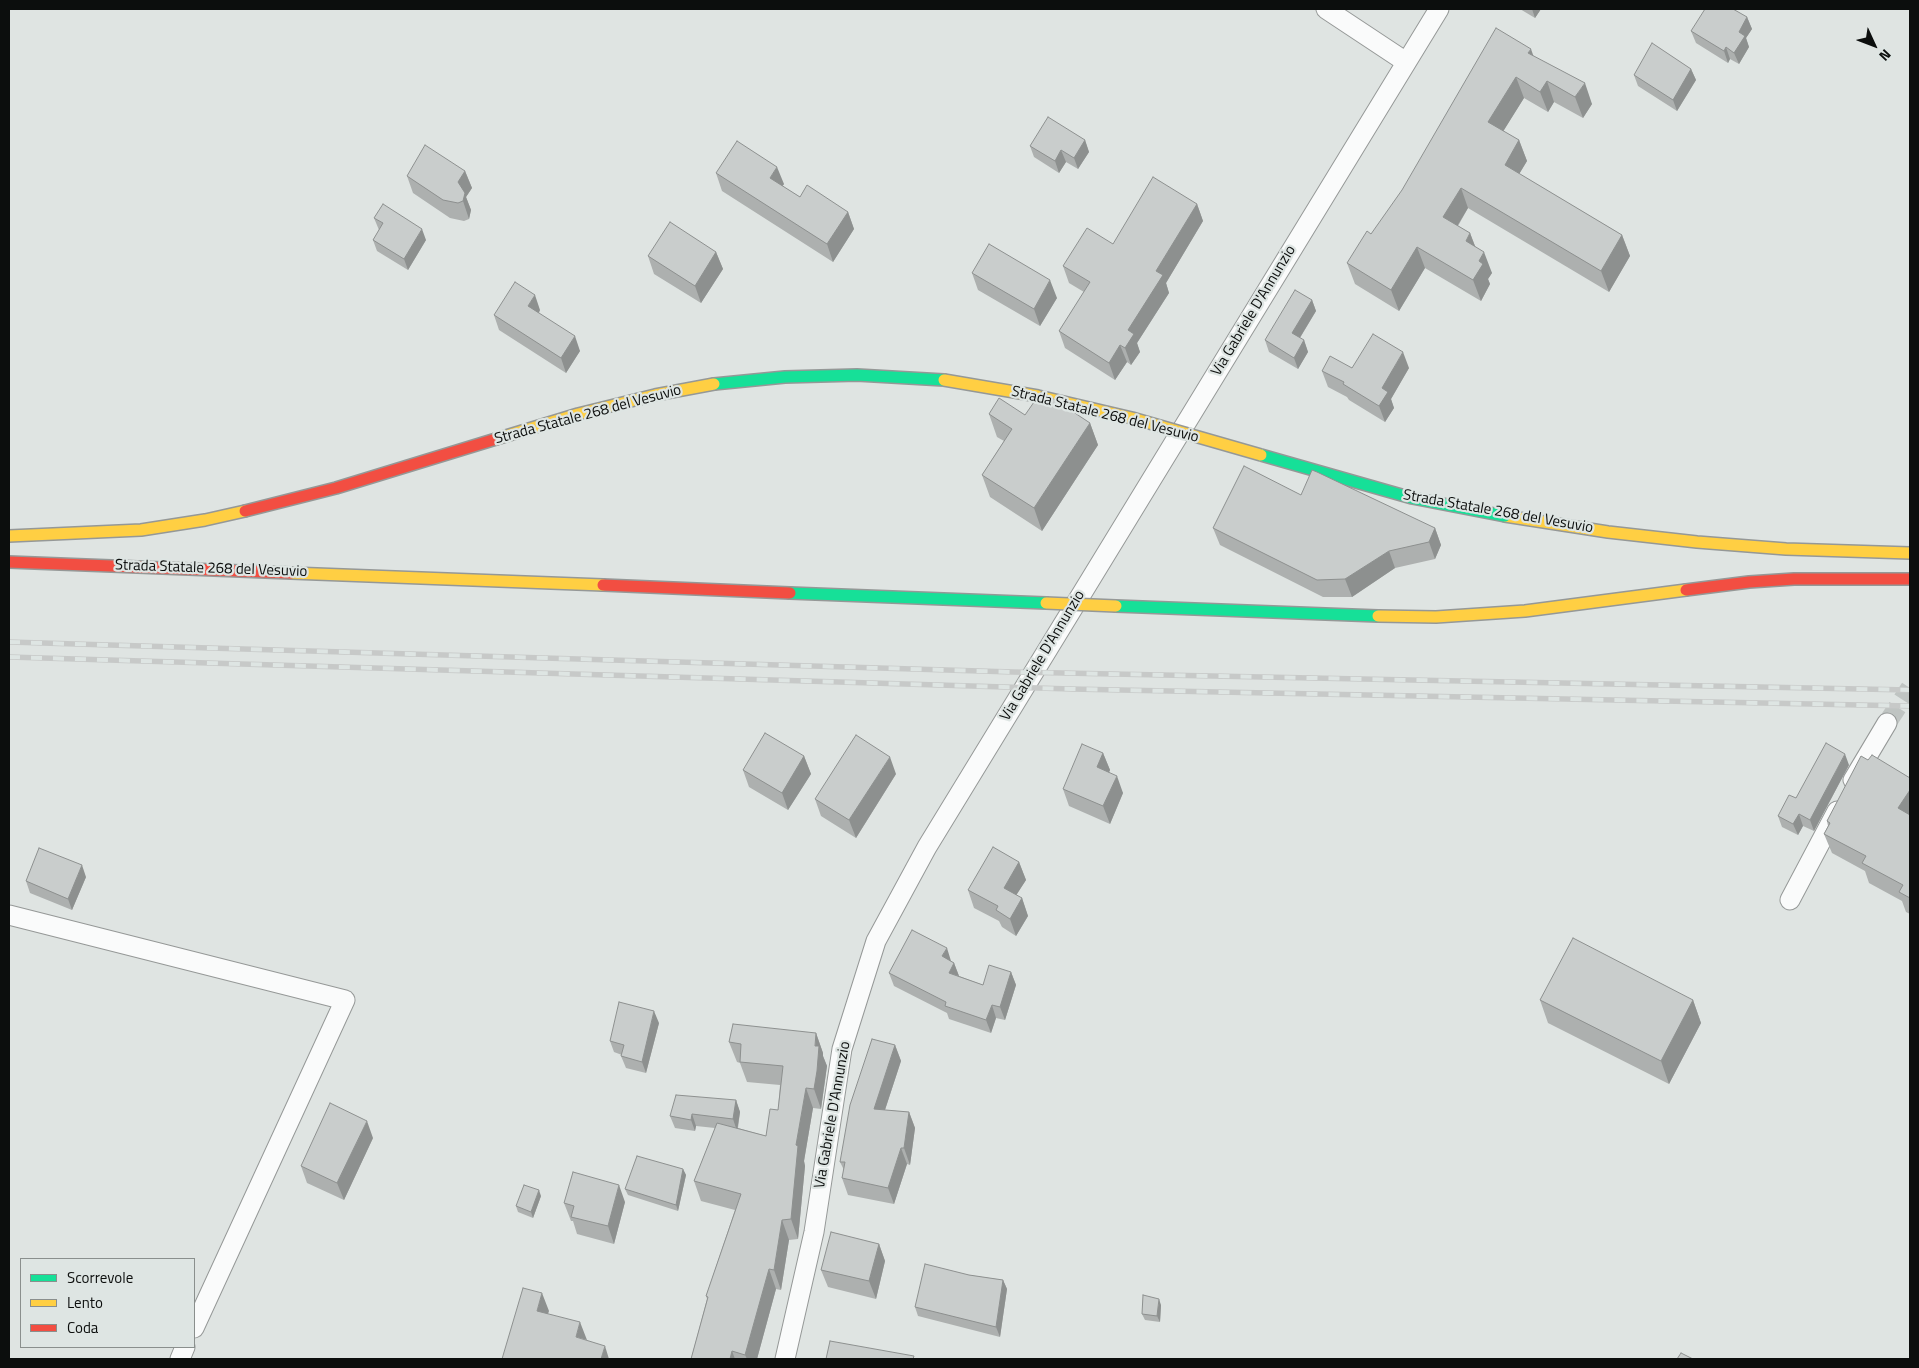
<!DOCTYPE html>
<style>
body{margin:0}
#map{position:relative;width:1919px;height:1368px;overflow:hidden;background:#dfe4e2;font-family:"Titillium Web",sans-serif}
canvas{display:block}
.frame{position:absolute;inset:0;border:10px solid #0c0e0d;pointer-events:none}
.legend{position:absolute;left:20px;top:1258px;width:175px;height:90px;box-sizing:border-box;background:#dee5e3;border:1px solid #8a8f8d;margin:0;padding:6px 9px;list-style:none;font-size:15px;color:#0c0e0d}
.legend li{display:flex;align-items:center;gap:10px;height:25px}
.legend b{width:25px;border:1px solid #8a8f8d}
.north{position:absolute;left:1849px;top:20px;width:50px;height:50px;-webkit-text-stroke:4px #dee5e3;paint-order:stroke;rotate:133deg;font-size:14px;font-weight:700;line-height:20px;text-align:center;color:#0c0e0d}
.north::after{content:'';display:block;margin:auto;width:18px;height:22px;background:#0c0e0d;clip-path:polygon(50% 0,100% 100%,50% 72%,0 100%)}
</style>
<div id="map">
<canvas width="1919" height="1368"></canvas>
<div class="frame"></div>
<ul class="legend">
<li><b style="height:6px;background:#16e098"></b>Scorrevole</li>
<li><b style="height:6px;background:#ffcf43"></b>Lento</li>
<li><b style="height:6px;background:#f24e42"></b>Coda</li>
</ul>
<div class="north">N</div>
</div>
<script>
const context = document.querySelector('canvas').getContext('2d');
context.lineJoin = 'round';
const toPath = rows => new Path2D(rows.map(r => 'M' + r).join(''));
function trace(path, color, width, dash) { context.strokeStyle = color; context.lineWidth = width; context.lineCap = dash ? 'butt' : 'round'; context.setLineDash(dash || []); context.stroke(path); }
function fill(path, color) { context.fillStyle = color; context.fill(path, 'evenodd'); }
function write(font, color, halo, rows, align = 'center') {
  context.font = font + ' "Titillium Web",sans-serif'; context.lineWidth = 4.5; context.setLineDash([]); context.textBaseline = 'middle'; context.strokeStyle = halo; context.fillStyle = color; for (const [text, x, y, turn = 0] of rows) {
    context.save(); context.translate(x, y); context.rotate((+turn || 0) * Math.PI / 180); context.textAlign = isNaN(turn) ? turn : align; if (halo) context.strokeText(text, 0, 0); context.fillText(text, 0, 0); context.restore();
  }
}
trace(toPath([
 [1887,723,1910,688]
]), '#bfc4c2', 19, [19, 9]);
const street = toPath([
 [1326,9,1406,62],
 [1853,780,1887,723],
 [1790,900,1837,811],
 [9,915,345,1000,194,1328],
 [180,1359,185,1347],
 [785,1359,814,1232,842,1049,876,941,927,847,1439,9]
]);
const fast = toPath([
 [714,384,785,377,857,375,944,380],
 [790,593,1046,603],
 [1116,606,1378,616]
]);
const slow = toPath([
 [496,439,578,414,655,395,714,384],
 [1505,516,1608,532,1697,542,1786,549,1910,553],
 [9,536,141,530,205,520,245,511],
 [291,573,603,585],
 [1378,616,1436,617,1525,611,1686,590]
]);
const jam = toPath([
 [245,511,336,488,496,439],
 [9,562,291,573],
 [603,585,790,593],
 [1686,590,1749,582,1794,579,1910,579]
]);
trace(street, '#959897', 21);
trace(fast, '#959897', 14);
trace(slow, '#959897', 14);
trace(jam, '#959897', 14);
trace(street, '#fafbfb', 19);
trace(fast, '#16e098', 11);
trace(slow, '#ffcf43', 11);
trace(jam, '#f24e42', 11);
const rail = toPath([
 [9,642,1013,672,1910,690],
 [9,657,1071,689,1910,706]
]);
trace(rail, '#c7c9c8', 5.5);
trace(rail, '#dee5e3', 4, [11]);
const fastBridge = toPath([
 [1261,455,1412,498,1505,516]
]);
const slowBridge = toPath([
 [944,380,1038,396,1132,418,1261,455],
 [1046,603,1116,606]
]);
trace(fastBridge, '#959897', 14, []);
trace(slowBridge, '#959897', 14, []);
trace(fastBridge, '#16e098', 11);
trace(slowBridge, '#ffcf43', 11);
fill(toPath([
 [1520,9,1541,9,1535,18],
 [1747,17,1752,29,1746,38,1749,47,1739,64,1730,59,1728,63,1696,43,1691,31],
 [1533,56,1592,104,1583,118,1554,102,1548,112,1524,98,1503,131,1519,140,1527,161,1519,174,1622,235,1630,256,1609,292,1468,208,1458,226,1470,233,1475,246,1492,273,1488,279,1490,284,1481,301,1425,268,1399,311,1355,284,1347,263,1371,234],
 [1691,69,1696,80,1677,111,1638,86,1634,75],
 [1085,140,1089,152,1078,169,1066,162,1059,173,1034,157,1030,146],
 [465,171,472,188,466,197,471,210,469,219,464,221,450,218,413,193,407,176],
 [716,173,784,184,782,186,800,197,848,212,854,229,833,262,722,191],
 [1197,204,1203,221,1166,283,1169,293,1137,343,1140,352,1131,365,1127,362,1115,380,1065,348,1059,331,1084,292,1069,283,1063,266,1113,244],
 [374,218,426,240,408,270,377,251,373,240,379,230],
 [716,252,723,269,701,303,654,274,648,256],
 [972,273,1057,298,1040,326,978,290],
 [1312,300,1316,311,1300,338,1304,340,1308,352,1298,369,1269,352,1265,340],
 [540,310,539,313,580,351,566,373,499,330,494,315],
 [1352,368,1409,368,1391,399,1394,408,1385,422,1349,400,1347,397,1328,387,1322,371],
 [989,414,1025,415,1090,423,1098,445,1042,531,990,497,982,475,1004,441,997,437],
 [1301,495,1435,528,1441,545,1435,559,1395,568,1352,597,1323,597,1220,545,1213,528],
 [1103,753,1110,770,1109,772,1123,793,1110,824,1069,806,1063,789],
 [804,756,811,774,788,810,749,787,743,770],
 [1868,760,1910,778,1910,914,1906,912,1902,901,1869,883,1865,871,1832,853,1824,834,1828,826,1827,821],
 [1849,765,1814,831,1803,826,1798,835,1782,827,1778,816,1796,798],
 [896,774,856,838,821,816,815,799],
 [1019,862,1026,880,1016,895,1022,898,1028,916,1016,936,1002,927,999,921,974,908,968,890],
 [86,877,72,910,30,893,26,881],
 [951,961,954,963,959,976,983,985,1011,972,1016,985,1005,1020,996,1018,991,1033,949,1019,947,1013,894,986,889,973],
 [1540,1000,1693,1000,1701,1023,1669,1084,1548,1023],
 [659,1023,646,1073,626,1068,621,1056,622,1055,614,1052,610,1041],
 [816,1033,823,1053,823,1056,827,1066,821,1109,813,1108,804,1161,805,1166,798,1239,789,1240,781,1290,776,1289,757,1359,691,1359,707,1299,706,1296,735,1210,701,1201,694,1181,715,1128,696,1126,695,1131,675,1128,670,1116,736,1100,740,1112,738,1128,766,1136,778,1110,780,1085,747,1082,740,1063,737,1062,729,1042],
 [895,1045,901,1061,885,1110,909,1112,915,1128,910,1165,907,1164,894,1204,848,1195,842,1178,844,1170,840,1162],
 [373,1138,344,1200,307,1183,301,1166],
 [683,1169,686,1175,678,1211,628,1195,625,1189],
 [541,1196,533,1218,518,1212,516,1206],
 [625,1202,614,1244,577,1234,573,1221,571,1221,564,1203],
 [879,1244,885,1261,876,1299,828,1287,821,1270],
 [969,1275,1003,1280,1007,1289,1000,1337,918,1316,915,1307],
 [1161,1305,1160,1322,1145,1320,1142,1314]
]), '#adb0af');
fill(toPath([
 [1532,9,1541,9,1535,18],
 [1747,17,1752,29,1746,38,1749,47,1739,64,1734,53,1739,32],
 [1726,47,1730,59,1728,63,1724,51],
 [1531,49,1538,69,1528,53],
 [1691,69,1696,80,1677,111,1673,100],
 [1516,77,1524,98,1496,143,1488,122],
 [1547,81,1554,102,1548,112,1540,92],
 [1585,83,1592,104,1583,118,1575,97],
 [1085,140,1089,152,1078,169,1074,158],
 [1519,140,1527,161,1512,186,1505,165],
 [1061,150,1066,162,1059,173,1055,161],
 [777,167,784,184,776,196,770,178],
 [465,171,472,188,466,197,471,210,469,219,463,201,458,182],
 [1461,188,1468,208,1450,238,1443,217],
 [1197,204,1203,221,1166,283,1169,293,1137,343,1140,352,1131,365,1125,348,1128,330,1156,271],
 [848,212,854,229,833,262,827,244],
 [422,229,426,240,408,270,404,259],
 [1470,233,1478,254,1466,241],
 [1622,235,1630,256,1609,292,1601,271],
 [1417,247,1425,268,1399,311,1391,290],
 [716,252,723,269,701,303,695,286],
 [1484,252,1492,273,1488,279,1490,284,1481,301,1473,280,1479,261],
 [1050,280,1057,298,1040,326,1034,309],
 [535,295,540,310,534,321,528,306],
 [1312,300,1316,311,1296,344,1292,333],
 [575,336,580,351,566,373,561,358],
 [1304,340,1308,352,1298,369,1294,358],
 [1120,345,1127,362,1115,380,1109,363],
 [1403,352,1409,368,1391,399,1394,408,1385,422,1379,406,1382,388],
 [1090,423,1098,445,1042,531,1034,508],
 [1435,528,1441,545,1435,559,1429,542],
 [1389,551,1395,568,1352,597,1345,579],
 [1103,753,1110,770,1104,784,1097,767],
 [1845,754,1849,765,1814,831,1810,820],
 [804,756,811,774,788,810,782,793],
 [890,757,896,774,856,838,849,820],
 [1117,776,1123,793,1110,824,1103,806],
 [1910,790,1910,820,1898,808],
 [1799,814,1803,826,1798,835,1793,824],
 [1019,862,1026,880,1010,905,1004,888],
 [82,865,86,877,72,910,68,899],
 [1022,898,1028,916,1016,936,1010,919],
 [947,948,951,961,947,970,942,956],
 [954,963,959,976,949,973],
 [1011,972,1016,985,1005,1020,1000,1007],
 [1693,1000,1701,1023,1669,1084,1661,1061],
 [992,1005,996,1018,991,1033,986,1020],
 [654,1011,659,1023,646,1073,642,1062],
 [816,1033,823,1053,823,1056,827,1066,821,1109,814,1089],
 [895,1045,901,1061,880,1125,874,1109],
 [806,1088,813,1108,804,1161,805,1166,798,1239,791,1219,796,1145],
 [736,1100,740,1112,737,1131,733,1119],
 [909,1112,915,1128,910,1165,904,1148],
 [692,1114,696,1126,695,1131,691,1120],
 [367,1121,373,1138,344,1200,337,1183],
 [901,1148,907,1164,894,1204,888,1188],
 [683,1169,686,1175,678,1211,676,1205],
 [619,1185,625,1202,614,1244,608,1226],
 [539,1190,541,1196,533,1218,531,1212],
 [782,1220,789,1240,781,1290,774,1270],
 [879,1244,885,1261,876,1299,869,1281],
 [769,1269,776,1289,757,1359,747,1359,745,1355],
 [1003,1280,1007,1289,1000,1337,996,1327],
 [542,1293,549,1311,543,1329,537,1311],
 [1159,1299,1161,1305,1160,1322,1157,1316],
 [580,1322,587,1340,576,1337],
 [605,1346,609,1359,601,1359],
 [732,1351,735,1359,730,1359]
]), '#8d908f');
const building = toPath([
 [1705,9,1733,9,1747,17,1739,32,1745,36,1734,53,1726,47,1724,51,1691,31,1705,9],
 [1496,28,1531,49,1528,53,1585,83,1575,97,1547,81,1540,92,1516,77,1488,122,1519,140,1505,165,1622,235,1601,271,1461,188,1443,217,1470,233,1466,241,1484,252,1479,261,1483,264,1473,280,1417,247,1391,290,1347,263,1367,231,1371,234,1402,190,1496,28],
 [1652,43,1691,69,1673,100,1634,75,1652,43],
 [1048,117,1085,140,1074,158,1061,150,1055,161,1030,146,1048,117],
 [737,141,777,167,770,178,800,197,807,185,848,212,827,244,716,173,737,141],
 [425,145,465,171,458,182,465,193,463,201,458,203,443,200,407,176,425,145],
 [1153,177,1197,204,1156,271,1163,275,1128,330,1134,334,1125,348,1120,345,1109,363,1059,331,1090,282,1063,266,1087,228,1113,244,1153,177],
 [383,204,422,229,404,259,373,240,383,223,374,218,383,204],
 [670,222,716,252,695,286,648,256,670,222],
 [989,244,1050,280,1034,309,972,273,989,244],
 [515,282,535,295,528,306,575,336,561,358,494,315,515,282],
 [1295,290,1312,300,1292,333,1304,340,1294,358,1265,340,1295,290],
 [1373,334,1403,352,1382,388,1388,392,1379,406,1343,384,1344,382,1322,371,1330,356,1352,368,1373,334],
 [1041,392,1043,392,1090,423,1034,508,982,475,1012,429,989,414,999,398,1025,415,1041,392],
 [1244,466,1301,495,1312,470,1317,472,1435,528,1429,542,1389,551,1345,579,1317,580,1213,528,1244,466],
 [765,733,804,756,782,793,743,770,765,733],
 [856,735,890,757,849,820,815,799,856,735],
 [1826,743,1845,754,1810,820,1799,814,1793,824,1778,816,1789,795,1796,798,1826,743],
 [1082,744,1103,753,1097,767,1117,776,1103,806,1063,789,1082,744],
 [1872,755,1910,778,1910,790,1898,808,1910,815,1910,898,1899,892,1903,885,1862,863,1866,856,1824,834,1830,823,1827,821,1861,756,1868,760,1872,755],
 [993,847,1019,862,1004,888,1022,898,1010,919,996,910,998,906,968,890,993,847],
 [39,848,82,865,68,899,26,881,39,848],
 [912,930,947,948,942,956,954,963,949,973,983,985,989,965,1011,972,1000,1007,992,1005,986,1020,945,1006,946,1002,889,973,912,930],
 [1573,938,1693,1000,1661,1061,1540,1000,1573,938],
 [619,1002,654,1011,642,1062,621,1056,624,1045,610,1041,619,1002],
 [733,1024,816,1033,815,1046,819,1046,817,1071,814,1089,806,1088,796,1145,798,1146,791,1219,782,1220,774,1270,769,1269,745,1355,732,1351,730,1359,691,1359,708,1297,706,1296,741,1194,694,1181,717,1123,766,1136,770,1109,778,1110,783,1066,740,1062,741,1044,729,1042,733,1024],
 [872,1039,895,1045,874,1109,909,1112,904,1148,901,1148,888,1188,842,1178,845,1162,840,1162,850,1105,872,1039],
 [676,1095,736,1100,733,1119,692,1114,691,1120,670,1116,676,1095],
 [330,1103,367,1121,337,1183,301,1166,330,1103],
 [637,1156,683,1169,676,1205,625,1189,637,1156],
 [573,1172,619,1185,608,1226,571,1217,574,1206,564,1203,573,1172],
 [524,1185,539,1190,531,1212,516,1206,524,1185],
 [831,1232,879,1244,869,1281,821,1270,831,1232],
 [925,1264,969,1275,1003,1280,996,1327,915,1307,925,1264],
 [523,1288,542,1293,537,1311,580,1322,576,1337,605,1346,601,1359,502,1359,523,1288],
 [1143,1295,1159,1299,1157,1316,1142,1314,1143,1295],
 [830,1341,914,1356,913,1359,826,1359,830,1341],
 [1681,1353,1693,1359,1677,1359,1681,1353]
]);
fill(building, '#c9cdcc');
trace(building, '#8d908f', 1);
write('15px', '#0c0e0d', '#dee5e3', [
 ["Via Gabriele D'Annunzio",1254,311,-59],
 ["Strada Statale 268 del Vesuvio",588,415,-15],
 ["Strada Statale 268 del Vesuvio",1105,415,14],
 ["Strada Statale 268 del Vesuvio",1498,512,10],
 ["Strada Statale 268 del Vesuvio",211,569,2],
 ["Via Gabriele D'Annunzio",1043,656,-59],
 ["Via Gabriele D'Annunzio",833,1115,-80]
]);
</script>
